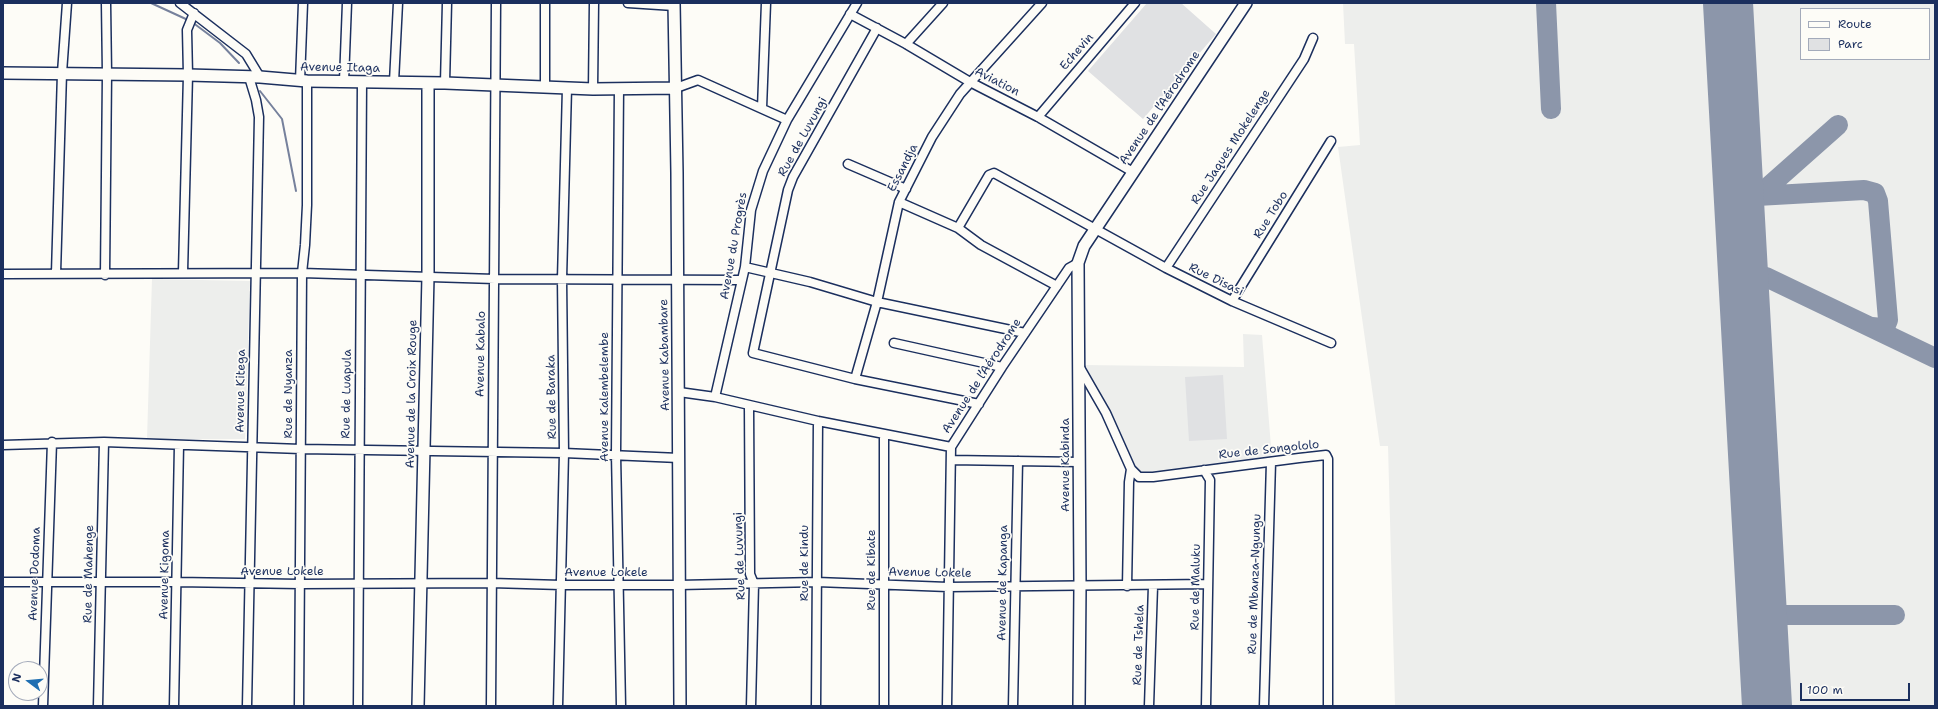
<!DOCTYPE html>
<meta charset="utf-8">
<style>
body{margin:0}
#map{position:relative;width:1938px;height:709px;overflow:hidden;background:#fdfcf7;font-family:"Shantell Sans",sans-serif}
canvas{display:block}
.frame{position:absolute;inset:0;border:4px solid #1b2f5e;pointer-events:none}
.legend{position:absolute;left:1800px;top:8px;width:130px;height:52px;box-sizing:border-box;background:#fdfcf7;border:1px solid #a3aaba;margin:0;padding:5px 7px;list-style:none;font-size:12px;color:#1b2f5e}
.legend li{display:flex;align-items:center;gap:8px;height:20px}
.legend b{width:20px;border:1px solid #a3aaba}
.north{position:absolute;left:8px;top:661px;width:40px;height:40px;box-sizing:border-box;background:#fdfcf7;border:1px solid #a3aaba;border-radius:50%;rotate:286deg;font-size:11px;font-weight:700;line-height:16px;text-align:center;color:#1b2f5e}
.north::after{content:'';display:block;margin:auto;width:14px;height:18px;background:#1f6fb2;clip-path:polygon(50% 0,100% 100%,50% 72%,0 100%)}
.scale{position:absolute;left:1800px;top:683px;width:110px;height:18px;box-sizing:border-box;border:2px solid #1b2f5e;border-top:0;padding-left:5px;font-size:12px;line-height:14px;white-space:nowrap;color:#1b2f5e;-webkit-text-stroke:3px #fdfcf7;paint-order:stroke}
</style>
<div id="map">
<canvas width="1938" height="709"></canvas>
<div class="frame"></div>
<ul class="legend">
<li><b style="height:5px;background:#fdfcf7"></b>Route</li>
<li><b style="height:11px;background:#e0e1e3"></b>Parc</li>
</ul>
<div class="north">N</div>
<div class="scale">100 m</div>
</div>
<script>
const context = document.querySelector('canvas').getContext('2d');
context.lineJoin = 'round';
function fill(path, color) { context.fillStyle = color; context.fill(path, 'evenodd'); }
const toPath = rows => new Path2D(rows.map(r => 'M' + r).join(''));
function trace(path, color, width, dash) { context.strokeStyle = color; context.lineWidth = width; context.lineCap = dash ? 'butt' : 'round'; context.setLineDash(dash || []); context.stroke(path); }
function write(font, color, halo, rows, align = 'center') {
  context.font = font + ' "Shantell Sans",sans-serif'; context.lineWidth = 3.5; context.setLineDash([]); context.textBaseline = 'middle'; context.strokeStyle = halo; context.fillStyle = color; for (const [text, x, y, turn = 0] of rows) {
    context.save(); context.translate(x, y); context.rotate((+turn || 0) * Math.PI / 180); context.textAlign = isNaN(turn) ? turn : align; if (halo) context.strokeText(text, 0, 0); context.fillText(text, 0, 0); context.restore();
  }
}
fill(toPath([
 [1343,3,1935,3,1935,706,1395,706,1388,446,1380,446,1338,147,1360,145,1354,44,1345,44],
 [1801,9,1929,9,1929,59,1801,59],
 [152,279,250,281,245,439,147,439],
 [1243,334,1262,335,1272,459,1143,475,1134,470,1085,365,1244,367]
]), '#edeeec');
fill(toPath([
 [1147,3,1181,3,1216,34,1143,119,1088,71],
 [1223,375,1227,439,1189,441,1185,377]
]), '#e0e1e3');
trace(toPath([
 [151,3,188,20],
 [192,22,220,43,239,63],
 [260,91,282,119,296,191]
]), '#76819c', 2);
trace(toPath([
 [1546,3,1551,109],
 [1759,195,1838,125],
 [1739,197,1864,190,1875,193,1878,201,1888,320,1886,325,1882,328,1872,327],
 [1743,275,1759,275,1766,277,1935,358],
 [1762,615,1895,615]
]), '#8c96aa', 20);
trace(toPath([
 [1728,3,1767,706]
]), '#8c96aa', 50);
const street = toPath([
 [180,3,246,54,260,77],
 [628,3,674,6],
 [850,14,906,44,970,82,1038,117,1133,172],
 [877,28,793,177,788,190,753,353,855,379,979,404],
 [906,44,943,3],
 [300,81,303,3],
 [344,81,347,3],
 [394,82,398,3],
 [445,83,447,3],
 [545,87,545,3],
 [619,88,616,454,621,706],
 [676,88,698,80,787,120],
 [593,89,594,3],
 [762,108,766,3],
 [1038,117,1135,3],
 [848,164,906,189],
 [899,202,958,228,981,245,1057,286],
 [958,228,989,175,994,173,1166,268,1232,301,1331,343],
 [745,267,810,282,877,302,1025,333],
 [1166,268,1304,59,1313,38],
 [183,272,188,75,187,30,194,13],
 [56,273,62,73,67,3],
 [3,274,302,273,495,279,741,280],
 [105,275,107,74,106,3],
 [1232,301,1331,141],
 [894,343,1002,367],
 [1079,366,1106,413,1131,469,1139,477,1153,477,1299,458,1326,455,1328,459,1328,706],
 [855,379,877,302,899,202,932,137,960,94,1042,3],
 [679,392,715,397,818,421,951,447],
 [715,397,745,267,751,210,763,171,787,120,857,3],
 [749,406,750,574,754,584,751,706],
 [3,445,104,442,301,449,564,453,679,458],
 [951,460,1079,462],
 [1204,470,1210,480,1206,706],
 [3,582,177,582,300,584,491,583,561,585,679,585,817,582,948,587,1208,584],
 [1127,586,1129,482,1131,469],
 [43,706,52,442],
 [98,706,104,442],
 [174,706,179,445],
 [247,706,259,117,256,100,249,77],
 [299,706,302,273,305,245,307,205,307,81],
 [358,706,362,82],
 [491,706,496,3],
 [558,706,564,453,562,279,567,88],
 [816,706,818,421],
 [884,706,884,434],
 [947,706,951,447,1002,367,1069,268,1078,263],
 [1013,706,1018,461],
 [1149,706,1153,586],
 [1264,706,1271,462]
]);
const secondary = toPath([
 [674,3,677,173,680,706],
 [3,73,188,75,260,77,307,81,445,83,593,89,676,88],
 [418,706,428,276,428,83],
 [1079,706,1080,586,1078,263,1084,246,1246,3]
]);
trace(street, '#1b2f5e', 11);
trace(secondary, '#1b2f5e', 14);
trace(street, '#fdfcf7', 8);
trace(secondary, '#fdfcf7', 11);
write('12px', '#1b2f5e', '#fdfcf7', [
 ["Echevin",1077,52,-49],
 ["Avenue Itaga",340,68,1],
 ["Aviation",997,82,27],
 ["Avenue de l’Aérodrome",1160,108,-56],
 ["Rue de Luvungi",803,137,-61],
 ["Rue Jaques Mokelenge",1231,147,-57],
 ["Essandja",903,168,-63],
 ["Rue Tobo",1271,215,-58],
 ["Avenue du Progrès",734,246,-80],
 ["Rue Disasi",1216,280,26],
 ["Avenue Kabalo",481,354,-89],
 ["Avenue Kabambare",665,355,-91],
 ["Avenue de l’Aérodrome",982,376,-57],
 ["Avenue Kitega",241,391,-89],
 ["Rue de Nyanza",289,394,-90],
 ["Rue de Luapula",347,394,-89],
 ["Avenue de la Croix Rouge",412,394,-89],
 ["Rue de Baraka",552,397,-91],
 ["Avenue Kalembelembe",605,397,-90],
 ["Rue de Songololo",1269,450,-6],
 ["Avenue Kabinda",1066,465,-90],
 ["Rue de Luvungi",740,556,-92],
 ["Rue de Kindu",805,563,-90],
 ["Rue de Kibate",872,570,-90],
 ["Avenue Lokele",282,572],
 ["Avenue Lokele",606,573],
 ["Avenue Lokele",930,573,1],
 ["Avenue Dodoma",35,574,-88],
 ["Rue de Mahenge",89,574,-89],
 ["Avenue Kigoma",165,575,-89],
 ["Avenue de Kapanga",1003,583,-89],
 ["Rue de Mbanza-Ngungu",1255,584,-88],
 ["Rue de Maluku",1196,587,-89],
 ["Rue de Tshela",1139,645,-88]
]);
</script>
